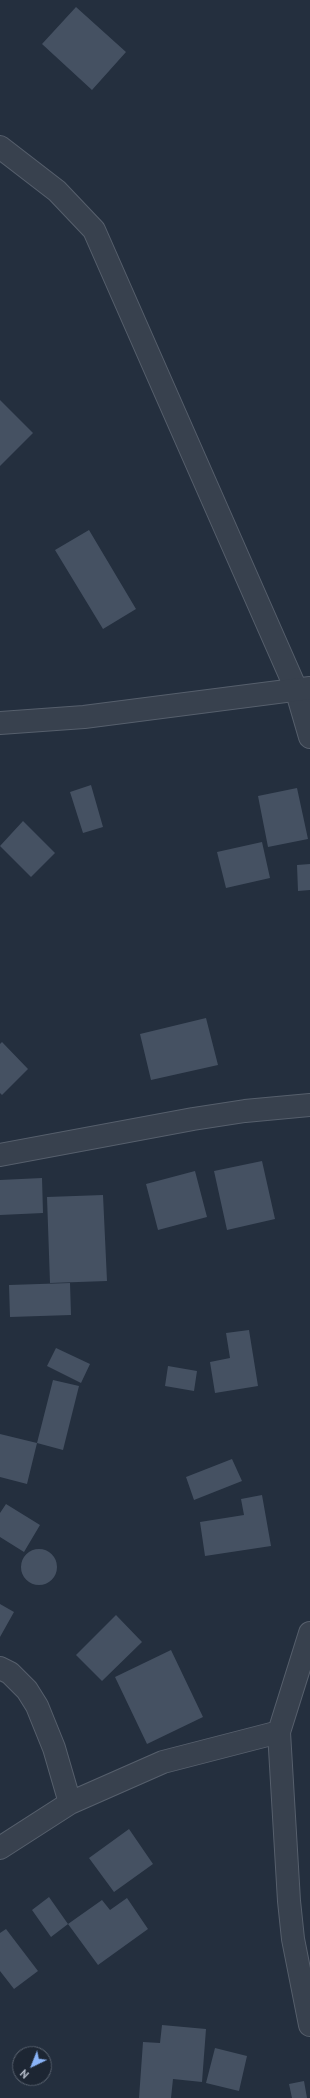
<!DOCTYPE html>
<style>
body{margin:0}
#map{position:relative;width:310px;height:2098px;overflow:hidden;background:#242f3e;font-family:"PT Sans",sans-serif}
canvas{display:block}
.north{position:absolute;left:12px;top:2046px;width:40px;height:40px;box-sizing:border-box;background:#1d2633;border:1px solid #59626f;border-radius:50%;rotate:223deg;font-size:11px;font-weight:700;line-height:16px;text-align:center;color:#b4bcc9}
.north::after{content:'';display:block;margin:auto;width:14px;height:18px;background:#8ab4f8;clip-path:polygon(50% 0,100% 100%,50% 72%,0 100%)}
</style>
<div id="map">
<canvas width="310" height="2098"></canvas>
<div class="north">N</div>
</div>
<script>
const context = document.querySelector('canvas').getContext('2d');
context.lineJoin = 'round';
function fill(path, color) { context.fillStyle = color; context.fill(path, 'evenodd'); }
const toPath = rows => new Path2D(rows.map(r => 'M' + r).join(''));
function trace(path, color, width, dash) { context.strokeStyle = color; context.lineWidth = width; context.lineCap = dash ? 'butt' : 'round'; context.setLineDash(dash || []); context.stroke(path); }
fill(toPath([
 [76,7,126,52,92,90,42,44],
 [0,400,33,433,0,466],
 [89,530,136,609,103,629,55,550],
 [91,785,103,827,83,833,70,792],
 [297,788,308,839,268,847,258,796],
 [23,821,55,853,31,877,0,846],
 [262,842,270,878,226,888,217,852],
 [310,864,310,890,298,891,297,865],
 [206,1018,218,1065,151,1080,140,1034],
 [2,1042,28,1069,2,1095,0,1093,0,1044],
 [262,1161,275,1219,227,1230,214,1171],
 [195,1171,207,1217,158,1230,146,1184],
 [42,1178,43,1213,0,1215,0,1180],
 [103,1195,107,1281,50,1283,47,1197],
 [70,1283,71,1315,10,1317,9,1285],
 [249,1330,258,1386,215,1393,210,1362,230,1358,226,1333],
 [56,1348,90,1364,81,1383,47,1366],
 [168,1366,197,1371,194,1391,165,1386],
 [53,1380,79,1386,63,1450,37,1443],
 [0,1434,37,1443,27,1484,0,1477],
 [232,1459,242,1481,194,1500,186,1477],
 [262,1495,271,1546,205,1556,200,1522,244,1515,241,1499],
 [6,1504,40,1525,24,1552,0,1537,0,1513],
 '21 1567a18 18 0 1 1 36 0a18 18 0 1 1-36 0Z',
 [0,1604,14,1612,0,1637],
 [116,1615,142,1642,102,1681,76,1655],
 [171,1650,203,1717,147,1744,115,1677],
 [129,1829,153,1864,114,1892,89,1858],
 [49,1897,68,1924,51,1937,32,1910],
 [127,1898,148,1929,98,1965,68,1924,102,1900,110,1910],
 [6,1929,38,1971,14,1989,0,1971,0,1933],
 [162,2025,206,2029,202,2082,173,2079,171,2098,139,2098,143,2042,160,2043],
 [215,2048,247,2056,239,2091,206,2083],
 [304,2081,307,2098,292,2098,289,2084]
]), '#455162');
const minor = toPath([
 [0,147,57,191,94,230,296,689,310,737],
 [0,1155,193,1119,245,1111,310,1105],
 [310,1633,279,1732,289,1901,293,1939,310,2025],
 [0,1668,10,1673,27,1690,37,1706,54,1748,70,1803],
 [0,1848,70,1803,163,1762,279,1732]
]);
const tertiary = toPath([
 [0,723,84,717,310,688]
]);
trace(minor, '#565f6c', 24);
trace(tertiary, '#565f6c', 24);
trace(minor, '#38414e', 22);
trace(tertiary, '#38414e', 22);
</script>
